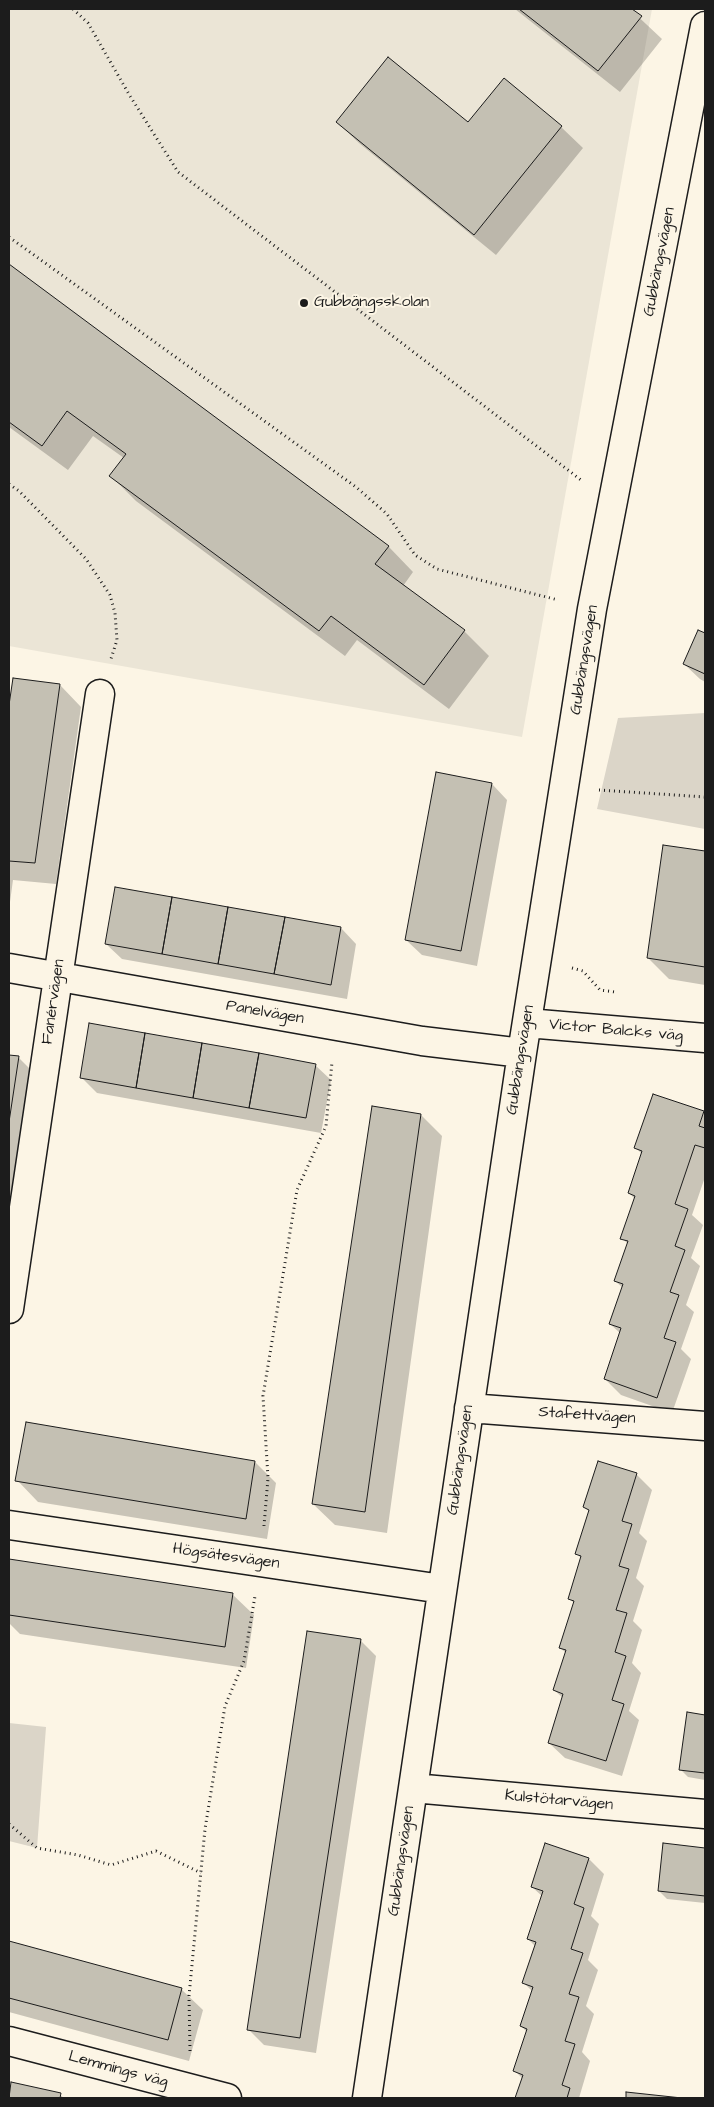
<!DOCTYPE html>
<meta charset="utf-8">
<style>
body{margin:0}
#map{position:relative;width:714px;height:2107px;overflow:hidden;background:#fcf5e5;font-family:"Architects Daughter",sans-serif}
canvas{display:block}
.frame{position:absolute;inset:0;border:10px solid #1c1c1c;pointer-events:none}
</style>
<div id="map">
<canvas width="714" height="2107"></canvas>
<div class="frame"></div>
</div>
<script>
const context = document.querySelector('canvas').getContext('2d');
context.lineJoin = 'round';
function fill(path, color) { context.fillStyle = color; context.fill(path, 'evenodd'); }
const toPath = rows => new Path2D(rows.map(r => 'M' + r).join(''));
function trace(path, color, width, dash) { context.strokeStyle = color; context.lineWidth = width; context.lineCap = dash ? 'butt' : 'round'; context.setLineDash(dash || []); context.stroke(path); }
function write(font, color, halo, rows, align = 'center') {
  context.font = font + ' "Architects Daughter",sans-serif'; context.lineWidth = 4; context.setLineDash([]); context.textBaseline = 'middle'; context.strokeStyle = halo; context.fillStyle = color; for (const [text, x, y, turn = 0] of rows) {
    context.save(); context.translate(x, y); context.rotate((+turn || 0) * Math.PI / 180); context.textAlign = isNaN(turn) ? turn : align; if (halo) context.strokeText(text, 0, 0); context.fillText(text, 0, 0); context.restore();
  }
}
fill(toPath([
 [9,9,652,9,522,737,9,646]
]), '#ebe5d6');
fill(toPath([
 [705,713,705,829,597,809,618,718],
 [9,1723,46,1727,37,1848,9,1841]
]), '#dbd5c8');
fill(toPath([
 [515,9,630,9,662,39,620,92],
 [504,80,561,127,583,148,496,255,359,143,337,122,468,124],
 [9,266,388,546,413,572,403,586,464,631,489,656,449,709,357,640,345,656,136,501,111,476,124,458,93,436,68,470,9,427],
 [699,631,705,634,705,682,700,679,684,664],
 [14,680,60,685,81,707,56,884,13,880,10,902,9,713],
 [492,784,507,800,477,966,422,955,406,940],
 [664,846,705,852,705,985,669,979,648,958],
 [341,928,356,944,347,999,122,959,106,944],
 [9,1056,18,1057,34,1073,9,1237],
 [315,1065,331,1080,321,1133,97,1093,81,1077],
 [703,1112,705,1114,705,1177,692,1215,703,1225,691,1258,700,1266,686,1305,694,1312,681,1349,691,1359,672,1413,621,1395,605,1379,620,1333,610,1324,623,1288,615,1281,628,1244,622,1238,635,1199,629,1193,642,1154,636,1148],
 [421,1115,442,1136,387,1533,335,1525,313,1504],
 [255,1462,276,1483,267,1539,38,1502,17,1480],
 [636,1474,652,1490,639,1533,647,1541,636,1578,644,1586,633,1621,642,1630,632,1663,641,1673,629,1711,639,1720,622,1776,565,1758,549,1743,563,1698,554,1690,566,1653,560,1648,575,1604,570,1599,582,1559,577,1554,590,1512,584,1507],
 [9,1560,232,1594,254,1615,246,1668,20,1634,9,1623],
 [360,1640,376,1656,316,2053,264,2045,248,2029],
 [688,1714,705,1716,705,1780,688,1777,680,1769],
 [664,1844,705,1849,705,1903,667,1899,659,1891],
 [589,1859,604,1874,591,1916,599,1924,588,1960,598,1970,586,2006,594,2014,582,2052,590,2061,579,2098,517,2098,523,2079,515,2071,527,2032,521,2026,533,1992,524,1983,536,1947,528,1939,542,1896,532,1887],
 [9,1943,181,1989,203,2010,189,2061,9,2012],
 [12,2084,60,2095,64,2098,9,2098]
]), '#0003');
const building = toPath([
 [519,9,632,9,642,16,598,71,519,9],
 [388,57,468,122,504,78,562,126,474,235,336,122,388,57],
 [9,264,389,546,375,564,465,630,424,685,331,616,319,631,109,476,126,454,67,411,42,446,9,422,9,264],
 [698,630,705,633,705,674,683,664,698,630],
 [13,678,60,684,35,863,9,861,9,705,13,678],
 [436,772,492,783,461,951,405,940,436,772],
 [663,845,705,851,705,967,647,958,663,845],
 [115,887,172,897,162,954,105,944,115,887],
 [172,897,228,907,218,964,162,954,172,897],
 [228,907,285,917,274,974,218,964,228,907],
 [285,917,341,927,331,985,274,974,285,917],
 [89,1023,145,1033,136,1088,80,1078,89,1023],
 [145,1033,202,1043,193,1098,136,1088,145,1033],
 [202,1043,259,1053,249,1108,193,1098,202,1043],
 [259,1053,316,1064,306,1118,249,1108,259,1053],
 [9,1055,19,1056,9,1122,9,1055],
 [653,1094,704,1111,699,1126,705,1128,705,1148,695,1145,675,1204,688,1209,675,1246,685,1250,670,1292,679,1295,664,1338,676,1342,657,1398,604,1379,621,1328,609,1324,623,1284,614,1281,628,1241,620,1239,635,1196,628,1193,642,1151,634,1148,653,1094],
 [372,1106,421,1114,365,1512,312,1504,372,1106],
 [26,1422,255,1461,246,1519,15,1481,26,1422],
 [598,1461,637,1473,622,1521,632,1524,619,1566,629,1569,616,1610,627,1613,615,1652,626,1656,612,1700,624,1704,606,1761,548,1743,563,1694,553,1690,566,1650,559,1648,574,1601,568,1599,581,1556,575,1554,589,1510,583,1507,598,1461],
 [9,1559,233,1593,225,1647,9,1615,9,1559],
 [307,1631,361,1639,300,2038,247,2030,307,1631],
 [687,1712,705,1715,705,1773,679,1770,687,1712],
 [545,1843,589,1858,574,1904,584,1908,571,1949,583,1953,569,1994,579,1997,565,2041,575,2044,562,2085,570,2088,567,2098,515,2098,523,2075,513,2071,527,2029,520,2026,533,1987,522,1983,536,1942,527,1939,543,1891,531,1887,545,1843],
 [663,1843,705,1848,705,1896,658,1891,663,1843],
 [9,1941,182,1988,168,2040,9,1998,9,1941],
 [11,2082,61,2093,60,2098,9,2098,11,2082],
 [626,2092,682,2098,626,2098,626,2092]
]);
fill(building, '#c4c0b3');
trace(building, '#1c1c1c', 1);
const street = toPath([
 [9,968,422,1041,522,1053],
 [527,1023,705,1038],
 [9,1309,100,694],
 [469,1408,705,1426],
 [9,1525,442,1589],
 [413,1788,705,1814],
 [9,2041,227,2098],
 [367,2098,522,1053,592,609,705,26]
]);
trace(street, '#1c1c1c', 31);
trace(toPath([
 [73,9,88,23,130,96,178,172,581,480],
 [9,237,356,487,387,514,415,555,437,569,558,600],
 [9,484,19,491,86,559,110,595,115,613,117,640,110,662],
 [599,790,705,797],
 [572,968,583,971,600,990,615,992],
 [264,1526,268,1478,263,1396,297,1190,326,1126,332,1062],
 [9,1824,37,1848,78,1855,111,1865,156,1851,201,1873],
 [190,2051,189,1996,205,1829,225,1706,244,1661,255,1596]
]), '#1c1c1c', 3, [1, 4]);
trace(street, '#fcf5e5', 28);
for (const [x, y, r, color] of [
 [304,303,5,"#1c1c1c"]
]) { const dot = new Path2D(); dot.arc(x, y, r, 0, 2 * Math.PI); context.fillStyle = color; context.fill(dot); trace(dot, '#fcf5e5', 2); }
write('16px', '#1c1c1c', '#fcf5e5', [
 ["Gubbängsvägen",660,262,-79],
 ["Gubbängsvägen",585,660,-81],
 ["Fanérvägen",54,1002,-82],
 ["Panelvägen",265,1013,10],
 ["Victor Balcks väg",616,1031,5],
 ["Gubbängsvägen",521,1060,-81],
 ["Stafettvägen",587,1416,4],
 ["Gubbängsvägen",461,1460,-82],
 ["Högsätesvägen",226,1557,8],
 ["Kulstötarvägen",559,1801,5],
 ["Gubbängsvägen",402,1861,-82],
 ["Lemmings väg",118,2070,15]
]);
write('16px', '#1c1c1c', '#fcf5e5', [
 ["Gubbängsskolan",314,303]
], 'left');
</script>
